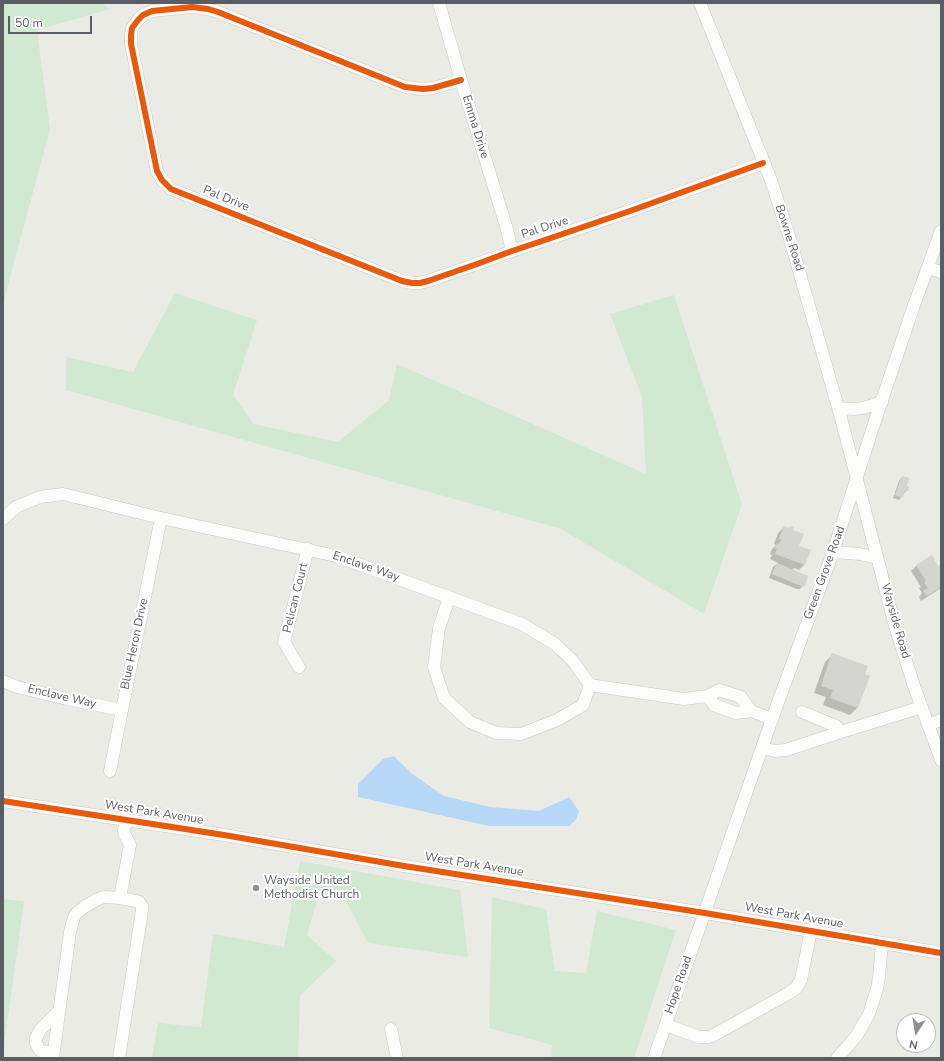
<!DOCTYPE html>
<style>
body{margin:0}
#map{position:relative;width:944px;height:1061px;overflow:hidden;background:#ebebe5;font-family:"Nunito Sans",sans-serif}
canvas{display:block}
.frame{position:absolute;inset:0;border:4px solid #5a5e64;pointer-events:none}
.north{position:absolute;left:896px;top:1013px;width:40px;height:40px;box-sizing:border-box;background:#fff;border:1px solid #bdbfc1;border-radius:50%;rotate:192deg;font-size:11px;font-weight:700;line-height:16px;text-align:center;color:#5a5e64}
.north::after{content:'';display:block;margin:auto;width:14px;height:18px;background:#8d8f91;clip-path:polygon(50% 0,100% 100%,50% 72%,0 100%)}
.scale{position:absolute;left:8px;top:16px;width:84px;height:18px;box-sizing:border-box;border:2px solid #5a5e64;border-top:0;padding-left:5px;font-size:12px;line-height:14px;white-space:nowrap;color:#5a5e64;-webkit-text-stroke:3px #fff;paint-order:stroke}
</style>
<div id="map">
<canvas width="944" height="1061"></canvas>
<div class="frame"></div>
<div class="north">N</div>
<div class="scale">50 m</div>
</div>
<script>
const context = document.querySelector('canvas').getContext('2d');
context.lineJoin = 'round';
function fill(path, color) { context.fillStyle = color; context.fill(path, 'evenodd'); }
const toPath = rows => new Path2D(rows.map(r => 'M' + r).join(''));
function trace(path, color, width, dash) { context.strokeStyle = color; context.lineWidth = width; context.lineCap = dash ? 'butt' : 'round'; context.setLineDash(dash || []); context.stroke(path); }
function write(font, color, halo, rows, align = 'center') {
  context.font = font + ' "Nunito Sans",sans-serif'; context.lineWidth = 4; context.setLineDash([]); context.textBaseline = 'middle'; context.strokeStyle = halo; context.fillStyle = color; for (const [text, x, y, turn = 0] of rows) {
    context.save(); context.translate(x, y); context.rotate((+turn || 0) * Math.PI / 180); context.textAlign = isNaN(turn) ? turn : align; if (halo) context.strokeText(text, 0, 0); context.fillText(text, 0, 0); context.restore();
  }
}
fill(toPath([
 [3,3,102,3,110,9,37,30,50,129,3,304],
 [175,293,257,320,233,395,254,424,338,442,389,400,397,364,646,474,642,397,610,314,674,295,742,504,704,614,561,529,66,390,66,357,133,372],
 [300,861,460,890,468,957,368,943,346,901,318,896,307,935,336,961,300,996,298,1058,152,1058,158,1023,201,1027,213,934,284,947],
 [492,897,546,909,555,971,586,973,597,911,676,930,634,1058,551,1058,552,1045,489,1028],
 [3,899,24,901,3,1053]
]), '#d2e9d1');
fill(toPath([
 [394,756,411,773,444,796,490,807,539,811,569,797,579,811,576,820,569,826,489,826,358,797,358,784,383,759]
]), '#b7d7f7');
fill(toPath([
 [902,477,907,490,899,500,893,498,899,481],
 [784,527,792,530,798,547,810,551,804,565,799,570,794,568,792,570,804,585,800,589,797,589,769,578,773,567,778,563,770,559,772,555,770,554,772,549,776,545,774,544,778,533],
 [931,556,938,567,941,567,941,588,921,601,919,597,922,593,919,588,921,587,911,571,916,566],
 [833,654,864,675,857,708,850,715,823,705,826,697,814,693,825,662]
]), '#0003');
fill(toPath([
 [902,476,909,478,907,486,909,487,908,491,905,490,903,498,895,495],
 [784,526,789,528,790,526,794,527,793,530,804,534,799,546,811,550,805,565,775,554,777,549,775,549,777,543,779,544,781,540,779,539],
 [932,555,938,566,940,564,941,565,941,587,927,596,923,591,928,588,924,582,926,581,916,565],
 [777,563,808,576,805,586,801,586,772,574],
 [832,653,868,666,865,674,870,676,858,708,830,698,833,690,821,686]
]), '#d4d4d0');
const minor = toPath([
 [439,3,461,80,506,226,512,251],
 [700,3,771,180,790,239,841,418,895,626,914,686,941,760],
 [461,80,433,88,423,89,405,87,218,12,208,9,192,7,152,11,143,15,138,20,132,28,131,35,131,44,157,171,162,180,171,189,402,281,412,283,420,283,428,281,477,264,512,251,542,241,630,211,763,163],
 [928,268,941,272],
 [838,408,854,409,863,408,870,406,882,402],
 [3,519,16,507,40,497,63,494,161,518,336,556,522,624,555,644,572,660,590,685,684,699,708,696,719,690,741,697,751,711],
 [833,552,860,554,877,558],
 [449,598,439,628,434,667,444,698,470,722,496,733,521,734,557,720,583,705,590,685],
 [299,667,284,642,308,549],
 [3,681,17,687,67,699,122,710],
 [708,696,714,705,736,713,751,711,772,719],
 [802,712,836,726,841,732],
 [928,725,941,720],
 [762,748,775,751,786,750,841,732,922,707],
 [110,771,122,710,161,518],
 [3,801,224,835,404,866,705,913,941,953],
 [120,898,130,845,125,835,124,830,126,820],
 [666,1025,699,1037,708,1037,712,1036,789,993,796,988,801,980,811,930],
 [391,1029,397,1058],
 [54,1052,47,1052,41,1051,39,1049,36,1043,36,1038,40,1030,59,1011],
 [53,1058,70,932,74,917,77,913,84,907,98,899,104,897,120,898,136,901,139,902,142,906,142,911,119,1058],
 [654,1058,772,719,833,552,873,427,913,308,941,231],
 [837,1058,848,1046,857,1035,869,1014,877,989,879,977,882,943]
]);
trace(minor, '#c8c9c7', 13);
trace(minor, '#fcfcfb', 12);
trace(toPath([
 [461,80,433,88,423,89,405,87,218,12,208,9,192,7,152,11,143,15,138,20,132,28,131,35,131,44,157,171,162,180,171,189,402,281,412,283,420,283,428,281,477,264,512,251,542,241,630,211,763,163],
 [3,801,224,835,404,866,705,913,941,953]
]), '#e8590c', 6);
for (const [x, y, r, color] of [
 [256,888,4,"#8d8f91"]
]) { const dot = new Path2D(); dot.arc(x, y, r, 0, 2 * Math.PI); context.fillStyle = color; context.fill(dot); trace(dot, '#fff', 1.5); }
write('12px', '#5a5e64', '#fff', [
 ["Emma Drive",475,127,73],
 ["Pal Drive",226,199,22],
 ["Pal Drive",545,228,-18],
 ["Bowne Road",789,238,72],
 ["Enclave Way",366,567,19],
 ["Green Grove Road",825,573,-70],
 ["Pelican Court",296,598,-76],
 ["Wayside Road",895,621,74],
 ["Blue Heron Drive",135,644,-78],
 ["Enclave Way",62,697,13],
 ["West Park Avenue",154,813,9],
 ["West Park Avenue",474,865,9],
 ["West Park Avenue",794,916,10],
 ["Hope Road",679,985,-71]
]);
write('12px', '#5a5e64', '#fff', [
 ["Wayside United",264,881],
 ["Methodist Church",264,895]
], 'left');
</script>
